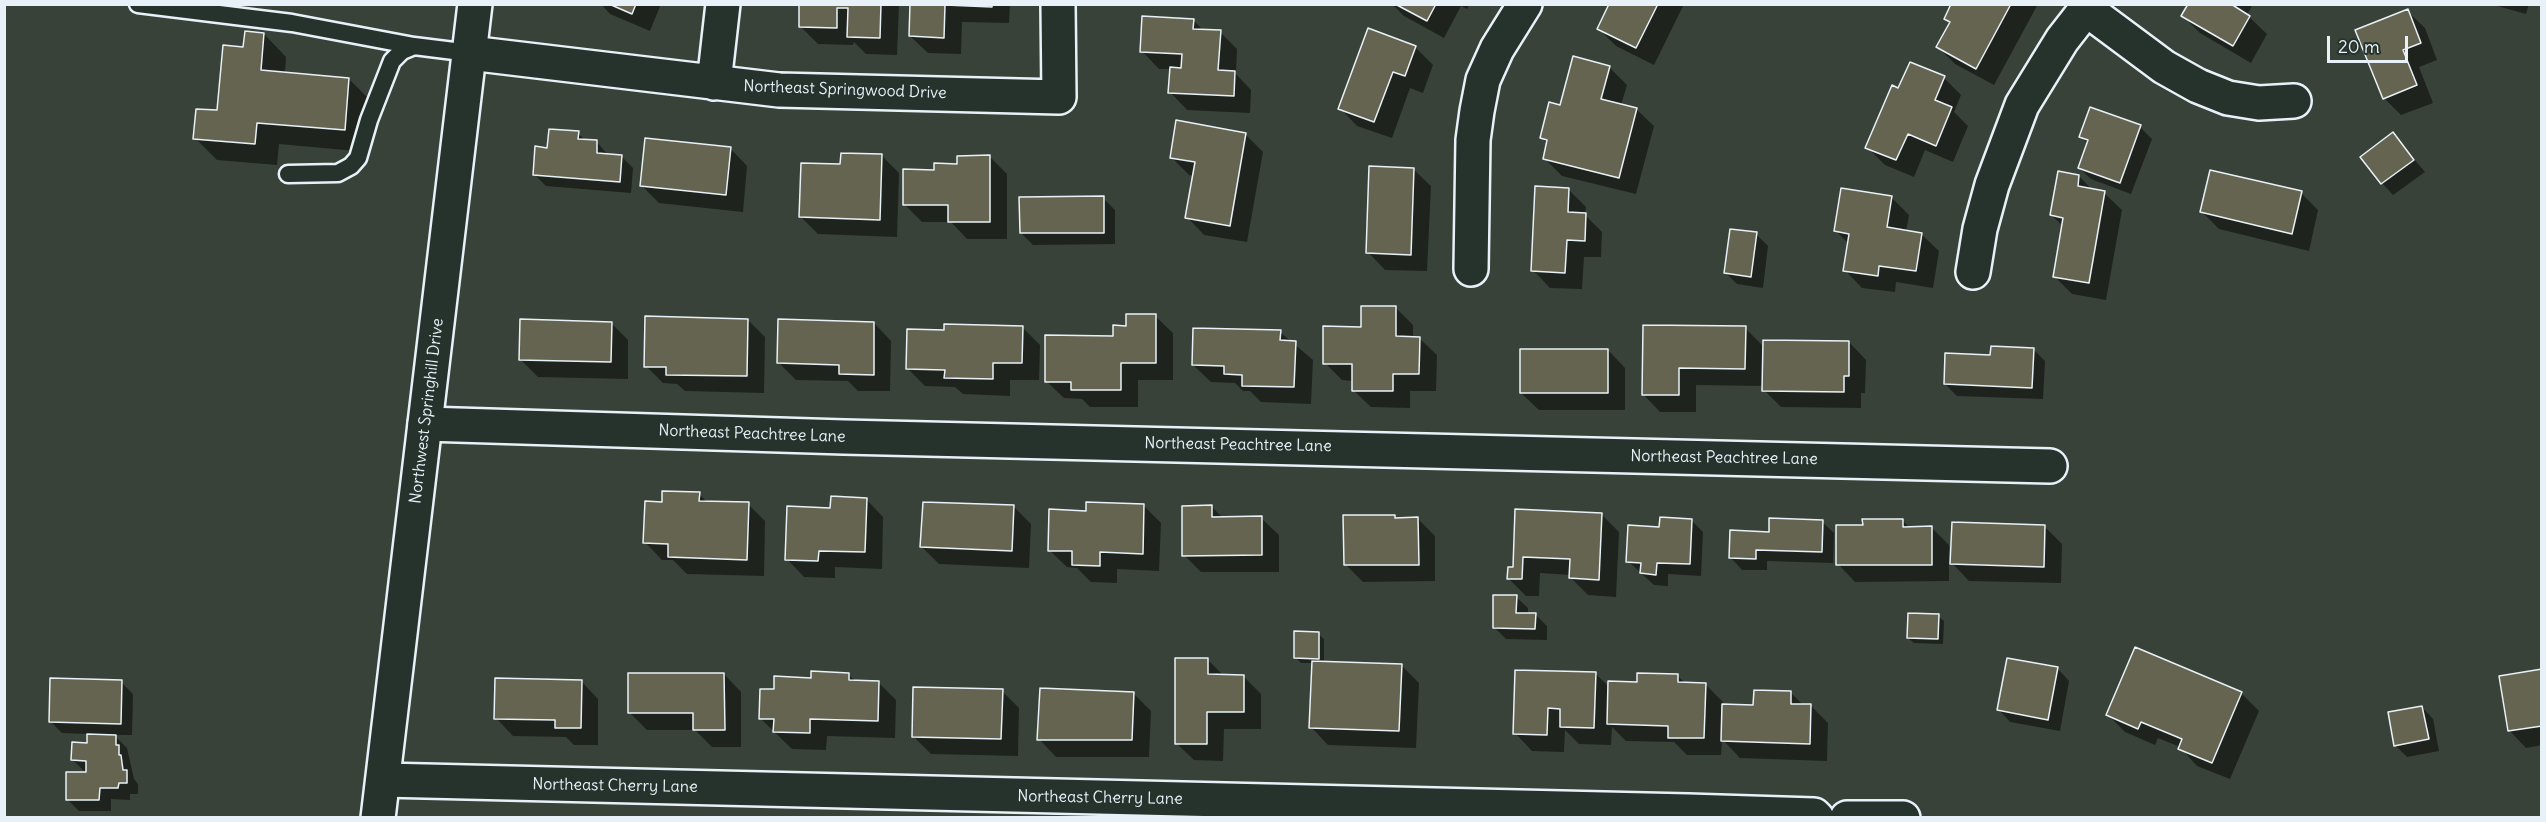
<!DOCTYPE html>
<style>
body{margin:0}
#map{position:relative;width:2546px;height:822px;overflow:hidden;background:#394238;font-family:Delius,sans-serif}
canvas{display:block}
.frame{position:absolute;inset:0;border:6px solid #e8f1f8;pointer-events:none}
.scale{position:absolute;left:2327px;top:36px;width:81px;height:27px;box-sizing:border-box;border:3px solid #e8f1f8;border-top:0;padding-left:8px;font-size:18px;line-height:21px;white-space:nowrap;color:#e8f1f8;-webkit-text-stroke:4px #26332d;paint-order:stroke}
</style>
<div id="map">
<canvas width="2546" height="822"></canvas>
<div class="frame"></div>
<div class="scale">20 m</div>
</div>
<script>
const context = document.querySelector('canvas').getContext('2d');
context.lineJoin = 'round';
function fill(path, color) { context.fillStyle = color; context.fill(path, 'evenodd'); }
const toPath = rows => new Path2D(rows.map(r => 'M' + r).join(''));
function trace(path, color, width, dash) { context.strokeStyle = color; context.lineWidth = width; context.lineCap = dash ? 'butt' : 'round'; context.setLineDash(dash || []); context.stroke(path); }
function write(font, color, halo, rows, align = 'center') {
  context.font = font + ' Delius,sans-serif'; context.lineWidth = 4.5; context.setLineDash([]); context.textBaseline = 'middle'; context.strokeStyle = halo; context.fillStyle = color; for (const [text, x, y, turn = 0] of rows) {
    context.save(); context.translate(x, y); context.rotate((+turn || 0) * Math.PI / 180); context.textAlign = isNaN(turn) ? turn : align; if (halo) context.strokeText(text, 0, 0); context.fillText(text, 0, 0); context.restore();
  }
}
fill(toPath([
 [601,4,661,4,650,31,610,14],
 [801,4,899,4,897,55,866,54,854,42,853,45,818,44,800,26],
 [911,4,1010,4,1009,23,962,22,961,54,928,53,910,36],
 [1392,4,1470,4,1467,9,1461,6,1444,38,1404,16],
 [1611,4,1684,4,1654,65,1616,46,1599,29],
 [1953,4,2038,4,1994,85,1955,64,1938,47,1951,24,1945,18],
 [2183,4,2253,4,2247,15,2267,34,2251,63,2200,33,2183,16,2187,8],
 [2490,4,2529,4,2526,14],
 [2407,11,2425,28,2437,60,2419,67,2433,103,2401,115,2384,98],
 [1193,20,1204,31,1220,32,1237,49,1236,74,1251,90,1250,113,1187,110,1170,92,1171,69,1159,69,1142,51],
 [1369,30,1416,48,1433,65,1423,93,1410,88,1392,138,1357,126,1340,108],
 [264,34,286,57,285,74,349,79,371,101,367,152,279,144,277,165,217,160,195,138,219,112,245,48],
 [1609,67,1627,85,1621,105,1636,109,1654,126,1636,194,1562,176,1544,158,1548,144,1542,138,1561,107],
 [1944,78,1961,95,1954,112,1968,126,1953,162,1925,150,1914,177,1885,165,1867,147],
 [2140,127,2152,139,2131,194,2091,179,2079,168,2088,144,2080,136],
 [578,133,586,141,597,142,608,155,621,156,633,168,631,193,546,186,535,175,549,149],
 [1245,134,1263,152,1247,242,1204,235,1187,217,1194,176,1189,175,1171,157],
 [2393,134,2425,172,2393,195,2382,183],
 [730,148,747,166,743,212,659,203,641,185],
 [881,155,899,173,897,237,818,234,801,217,841,166],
 [990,157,1007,174,1007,239,967,239,951,222,922,222,905,205,936,171],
 [1413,169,1431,186,1427,271,1385,270,1368,252],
 [2079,176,2093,191,2104,193,2122,210,2106,300,2072,294,2054,276,2063,226,2051,215],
 [1568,189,1586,207,1585,215,1602,232,1601,257,1584,257,1582,289,1550,288,1533,270],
 [2301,193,2318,210,2309,251,2219,229,2202,212],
 [1891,197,1909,215,1906,232,1921,234,1939,251,1933,288,1896,282,1895,292,1862,288,1845,270,1849,244,1836,231],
 [1103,198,1115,210,1115,244,1033,245,1021,233],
 [1756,234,1768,246,1763,288,1737,284,1726,273],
 [1396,308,1413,325,1413,338,1419,338,1437,355,1436,391,1410,391,1410,408,1371,407,1353,390,1353,381,1342,380,1325,363,1362,328],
 [1155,316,1173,333,1173,380,1138,380,1138,407,1090,407,1082,399,1064,398,1046,381,1127,327],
 [748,320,765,337,764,393,685,391,677,384,663,383,646,366],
 [611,323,628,340,628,379,538,377,520,359],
 [874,323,891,341,890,391,858,391,848,381,796,380,779,363],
 [1644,326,1745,328,1764,347,1849,342,1866,360,1865,393,1861,393,1861,408,1781,407,1764,390,1764,386,1696,385,1696,412,1660,412,1643,394],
 [1023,328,1040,345,1039,380,1010,380,1010,396,963,394,955,387,925,386,907,368,946,332],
 [1280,332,1313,360,1311,404,1261,402,1250,391,1243,391,1235,383,1211,382,1193,365],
 [2033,349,2045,361,2043,399,1957,396,1945,384,1992,357],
 [1608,350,1625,368,1625,410,1539,410,1521,393],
 [699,494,708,503,748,504,765,521,764,576,687,574,673,560,662,560,645,542,663,503],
 [866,499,883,517,882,569,835,567,835,578,804,577,787,559,832,510],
 [1144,506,1161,523,1159,571,1117,569,1117,583,1091,582,1077,568,1067,567,1049,550,1087,512],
 [1014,507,1031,524,1029,568,939,564,922,547],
 [1212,507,1223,518,1261,518,1279,535,1279,572,1201,572,1184,555],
 [1517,510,1602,515,1619,532,1616,597,1588,595,1571,578,1571,575,1540,573,1539,596,1526,596,1508,578,1514,569],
 [1394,516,1397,519,1418,519,1435,536,1435,581,1363,582,1345,564],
 [1691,520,1703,532,1701,576,1668,574,1668,586,1654,585,1628,561,1661,528],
 [1902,520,1910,528,1932,528,1949,545,1949,581,1855,582,1838,564,1864,527],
 [1822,522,1834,533,1833,563,1767,561,1767,570,1742,570,1731,558,1770,533],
 [2044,526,2062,544,2061,583,1969,581,1952,563],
 [1516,597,1528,608,1528,614,1535,614,1547,626,1547,640,1506,639,1494,627],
 [1938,616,1944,621,1943,644,1914,643,1908,638],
 [1318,634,1324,639,1324,663,1402,666,1419,683,1416,748,1328,745,1311,727,1313,663,1301,663,1295,657],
 [1207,659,1224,676,1243,676,1261,694,1261,729,1224,729,1223,761,1194,760,1176,743],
 [2058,669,2069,681,2060,731,2010,722,1999,710],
 [1516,671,1595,673,1609,687,1678,676,1686,684,1705,684,1723,702,1722,706,1755,707,1791,693,1804,706,1811,706,1828,723,1827,761,1740,758,1722,739,1721,755,1687,755,1674,742,1626,741,1612,727,1611,745,1579,744,1565,730,1564,752,1532,751,1515,733],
 [2542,671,2542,745,2526,748,2509,730],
 [724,674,741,692,741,747,712,747,695,730,647,730,630,713],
 [848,674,856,682,878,682,896,700,895,738,827,736,826,750,792,749,760,718,775,691,812,679],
 [581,681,598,699,598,745,574,745,566,737,513,736,496,718],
 [121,682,133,694,132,735,114,735,127,748,134,779,138,784,138,794,130,794,130,800,111,799,111,811,79,811,67,799,87,774,73,760,89,744,89,734,62,733,50,721],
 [1002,691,1019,708,1018,756,931,754,913,736],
 [1133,693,1151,711,1149,757,1056,757,1039,739],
 [2241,693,2259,711,2230,779,2197,766,2180,747,2158,738,2155,745,2125,732,2108,715],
 [2422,707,2433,719,2439,751,2407,757,2395,745]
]), '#0007');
const building = toPath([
 [609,4,636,4,632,14,609,4],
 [799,4,881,4,880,38,847,37,848,8,837,8,837,28,799,27,799,4],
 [910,4,992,4,992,7,945,5,944,38,909,36,910,4],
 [1395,4,1436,4,1427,21,1395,4],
 [1609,4,1658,4,1636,48,1597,29,1609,4],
 [1951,4,2011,4,1976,69,1936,47,1950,22,1944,19,1951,4],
 [2188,4,2231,4,2250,16,2233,46,2181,16,2188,4],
 [2408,9,2421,43,2403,50,2417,85,2383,99,2355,30,2408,9],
 [1142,16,1194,19,1193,29,1221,30,1218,70,1235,71,1234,96,1168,93,1170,67,1181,68,1182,54,1140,52,1142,16],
 [1368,28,1416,46,1405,76,1393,72,1374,122,1338,109,1368,28],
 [245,31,264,33,261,70,349,78,345,130,257,123,255,144,193,139,196,109,217,110,223,45,243,47,245,31],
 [1573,56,1610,66,1601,99,1637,108,1619,178,1543,159,1547,140,1540,138,1549,102,1560,105,1573,56],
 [1910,62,1945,76,1935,100,1952,107,1936,146,1908,134,1896,160,1865,148,1892,85,1898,88,1910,62],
 [2090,107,2141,125,2120,183,2078,168,2088,140,2079,137,2090,107],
 [1176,120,1246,133,1230,226,1185,218,1195,162,1170,158,1176,120],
 [549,129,579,131,578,139,597,140,597,153,622,155,620,182,533,175,535,146,547,148,549,129],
 [2393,132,2414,160,2381,184,2360,157,2393,132],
 [645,138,731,147,726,195,640,186,645,138],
 [841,153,882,154,880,220,799,217,801,163,840,164,841,153],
 [990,155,990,222,948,222,948,205,903,205,903,169,934,170,934,163,957,164,957,156,990,155],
 [1369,166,1414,168,1411,255,1366,253,1369,166],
 [2210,170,2302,191,2292,234,2200,212,2210,170],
 [2058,171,2079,175,2078,186,2105,191,2089,283,2053,277,2063,218,2050,215,2058,171],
 [1535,186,1569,188,1568,212,1586,213,1585,241,1567,240,1565,273,1531,271,1535,186],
 [1841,188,1892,196,1887,227,1922,233,1916,271,1879,266,1878,276,1843,271,1849,234,1834,231,1841,188],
 [1104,196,1104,233,1020,233,1019,197,1104,196],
 [1730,229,1757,232,1751,277,1724,273,1730,229],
 [1361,306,1396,306,1396,336,1420,337,1419,374,1393,374,1393,391,1352,391,1352,364,1323,364,1323,326,1361,327,1361,306],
 [1126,314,1156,314,1156,363,1121,363,1121,390,1071,390,1071,382,1045,382,1045,335,1113,336,1113,325,1126,326,1126,314],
 [645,316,748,319,747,376,666,375,666,367,644,367,645,316],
 [520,319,612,322,611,362,519,360,520,319],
 [778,319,874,322,874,375,839,374,839,365,777,363,778,319],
 [944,324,1023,326,1022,363,993,363,993,379,944,378,945,370,906,369,907,329,944,330,944,324],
 [1643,325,1746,326,1745,369,1679,368,1679,395,1642,395,1643,325],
 [1193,328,1281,330,1280,340,1296,341,1294,387,1242,386,1242,375,1224,374,1224,366,1192,365,1193,328],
 [1763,340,1849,341,1849,376,1844,376,1844,392,1762,391,1763,340],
 [1991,346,2034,348,2032,388,1944,384,1945,353,1990,355,1991,346],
 [1520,349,1608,349,1608,393,1520,393,1520,349],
 [662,491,700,492,699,501,749,502,747,560,668,557,668,544,643,543,645,501,662,502,662,491],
 [831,496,867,498,865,552,819,551,818,561,785,560,787,506,830,508,831,496],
 [923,502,1014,505,1012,551,920,547,923,502],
 [1086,502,1144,504,1143,554,1100,552,1100,566,1072,565,1072,551,1048,551,1049,509,1086,511,1086,502],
 [1212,505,1212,517,1262,516,1262,555,1182,556,1182,506,1212,505],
 [1515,509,1602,513,1599,580,1569,578,1570,559,1523,557,1522,579,1507,579,1508,567,1513,567,1515,509],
 [1343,515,1395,515,1395,518,1418,517,1419,565,1344,565,1343,515],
 [1660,517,1692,519,1690,564,1657,563,1656,575,1640,573,1641,563,1626,562,1628,525,1659,527,1660,517],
 [1769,518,1823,520,1822,552,1756,550,1756,559,1729,558,1730,530,1769,532,1769,518],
 [1862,519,1903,519,1903,527,1932,526,1932,565,1836,565,1836,525,1863,525,1862,519],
 [1952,522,2045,525,2044,567,1950,564,1952,522],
 [1493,595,1517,595,1516,613,1536,613,1535,629,1493,628,1493,595],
 [1908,613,1939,614,1938,639,1907,638,1908,613],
 [1294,631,1319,632,1319,659,1294,658,1294,631],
 [2135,647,2242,692,2212,763,2178,749,2182,739,2141,722,2138,729,2106,715,2135,647],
 [1175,658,1208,658,1208,674,1244,675,1244,712,1207,712,1207,744,1175,744,1175,658],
 [2007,658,2058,667,2048,720,1997,710,2007,658],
 [1312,661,1402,664,1399,731,1309,728,1312,661],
 [2542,669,2542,726,2508,731,2499,676,2542,669],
 [1515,670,1596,672,1594,728,1560,727,1560,709,1548,708,1547,735,1513,734,1515,670],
 [811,671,849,673,849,680,879,681,878,721,810,719,810,733,773,732,774,719,759,719,760,689,774,689,774,676,811,678,811,671],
 [628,673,724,673,725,730,693,730,693,713,628,713,628,673],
 [1637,673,1678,674,1678,682,1706,683,1704,738,1668,738,1668,726,1607,724,1608,681,1637,682,1637,673],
 [50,678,122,680,121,724,49,722,50,678],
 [495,678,582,680,581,728,555,728,555,720,494,719,495,678],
 [913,687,1003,689,1001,739,912,737,913,687],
 [1040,688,1134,692,1132,740,1037,740,1040,688],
 [1754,690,1791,691,1791,704,1811,704,1810,744,1721,741,1722,704,1753,705,1754,690],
 [2422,706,2429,739,2394,746,2388,712,2422,706],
 [87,734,116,735,116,745,119,745,119,755,121,755,123,770,127,770,127,783,119,783,118,788,100,788,99,800,66,800,66,772,86,772,86,761,71,760,72,742,87,743,87,734]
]);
fill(building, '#656450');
trace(building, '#e8f1f8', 1.5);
const lane = toPath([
 [138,4,292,23,414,46],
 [288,174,338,173,351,166,358,158,369,120,392,61,402,51,414,46,470,53]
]);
const street = toPath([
 [2086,9,2164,67,2198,86,2228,98,2259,103,2294,101],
 [470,53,779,90,1059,97,1058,4],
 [714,83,723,4],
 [1471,269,1473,140,1477,111,1483,80,1497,49,1525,4],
 [1973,272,1980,229,1992,185,2022,105,2062,40,2090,4],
 [425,424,844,437,2050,466],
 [383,780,1688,811,1814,815,1817,818],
 [1847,818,1903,818]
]);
const primary = toPath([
 [378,818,475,4]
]);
trace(lane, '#e8f1f8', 21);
trace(street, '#e8f1f8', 38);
trace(primary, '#e8f1f8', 38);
trace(lane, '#26332d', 16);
trace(street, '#26332d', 33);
trace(primary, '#26332d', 33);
write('16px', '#e8f1f8', '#26332d', [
 ["Northeast Springwood Drive",845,90,2],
 ["Northwest Springhill Drive",427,411,-83],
 ["Northeast Peachtree Lane",752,434,2],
 ["Northeast Peachtree Lane",1238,445,1],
 ["Northeast Peachtree Lane",1724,458,1],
 ["Northeast Cherry Lane",615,786,1],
 ["Northeast Cherry Lane",1100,798,1]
]);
</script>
